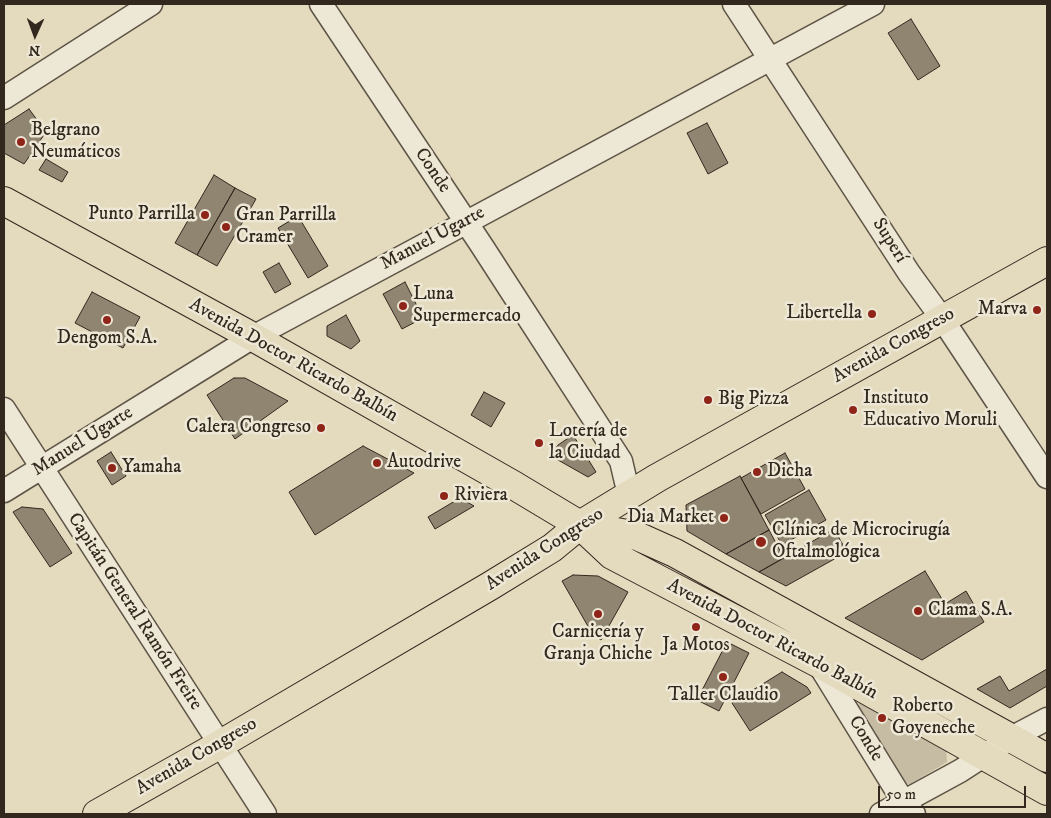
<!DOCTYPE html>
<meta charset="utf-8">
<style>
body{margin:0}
#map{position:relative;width:1051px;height:818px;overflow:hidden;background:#e4dabe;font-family:"IM FELL DW Pica",serif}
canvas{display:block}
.frame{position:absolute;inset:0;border:5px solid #32281e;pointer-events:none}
.north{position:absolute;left:10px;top:10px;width:50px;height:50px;-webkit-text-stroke:4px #ede7d5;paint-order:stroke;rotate:182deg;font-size:14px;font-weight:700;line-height:20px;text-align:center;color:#32281e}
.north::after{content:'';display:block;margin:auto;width:18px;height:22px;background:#32281e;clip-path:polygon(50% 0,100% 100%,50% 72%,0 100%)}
.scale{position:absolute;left:878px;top:786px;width:148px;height:22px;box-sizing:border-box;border:2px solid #32281e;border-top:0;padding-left:6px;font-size:15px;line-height:18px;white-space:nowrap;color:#32281e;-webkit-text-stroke:4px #ede7d5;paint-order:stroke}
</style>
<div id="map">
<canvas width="1051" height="818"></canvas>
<div class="frame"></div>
<div class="north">N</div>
<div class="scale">50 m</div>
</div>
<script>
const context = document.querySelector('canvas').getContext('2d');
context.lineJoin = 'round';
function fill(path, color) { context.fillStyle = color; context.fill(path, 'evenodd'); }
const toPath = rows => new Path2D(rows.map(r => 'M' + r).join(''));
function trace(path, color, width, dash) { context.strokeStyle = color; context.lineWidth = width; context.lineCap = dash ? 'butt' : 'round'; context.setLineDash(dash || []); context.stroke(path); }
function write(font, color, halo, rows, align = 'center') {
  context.font = font + ' "IM FELL DW Pica",serif'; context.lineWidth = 5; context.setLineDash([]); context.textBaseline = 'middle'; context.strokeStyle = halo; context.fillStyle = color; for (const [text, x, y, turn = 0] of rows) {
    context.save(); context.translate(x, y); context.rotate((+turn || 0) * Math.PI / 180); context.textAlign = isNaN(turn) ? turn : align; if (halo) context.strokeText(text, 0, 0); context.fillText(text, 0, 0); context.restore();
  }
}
fill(toPath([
 [859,698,946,748,947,762,910,784,901,783,858,713]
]), '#c6bca3');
const building = toPath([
 [911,19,940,66,918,80,888,33,911,19],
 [29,109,46,132,24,164,4,153,4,125,29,109],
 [707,123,728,163,708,174,687,133,707,123],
 [46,159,68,172,62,182,39,170,46,159],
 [214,175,235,188,197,255,175,243,214,175],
 [235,188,256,199,217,266,197,255,235,188],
 [298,216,328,266,308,278,278,228,298,216],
 [279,263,291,284,275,293,263,272,279,263],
 [405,282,423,318,402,329,383,294,405,282],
 [92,292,140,317,123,348,75,323,92,292],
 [346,315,360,341,351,349,327,336,327,326,346,315],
 [234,378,245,378,288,401,235,439,207,395,234,378],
 [484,392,505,403,491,427,471,415,484,392],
 [573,435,596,472,588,477,551,456,558,445,573,435],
 [363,446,414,473,315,535,289,492,363,446],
 [111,452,126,476,112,485,97,461,111,452],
 [785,453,805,489,761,514,741,478,785,453],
 [740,476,769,530,726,554,687,531,686,505,740,476],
 [809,490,826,520,782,545,765,515,809,490],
 [460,498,474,506,435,529,428,517,460,498],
 [22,507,43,509,72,553,50,567,13,512,22,507],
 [834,529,847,552,786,586,759,572,834,529],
 [769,530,784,558,759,572,726,554,769,530],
 [925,571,945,604,966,591,984,622,922,660,845,618,925,571],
 [573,575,598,576,628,592,601,640,593,635,562,581,573,575],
 [727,642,749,653,719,711,697,700,727,642],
 [1047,669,1047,686,1010,708,977,689,1000,676,1009,691,1047,669],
 [782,672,807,687,811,693,750,731,732,703,782,672]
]);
fill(building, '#8f8571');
trace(building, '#32281e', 1);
const minor = toPath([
 [321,4,482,246,621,461,629,495],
 [734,4,909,273,943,320,1047,477],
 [4,98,151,4],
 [4,409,265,814],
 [4,491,253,337,873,4],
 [818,663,903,801,914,814],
 [881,814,960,771,1011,738,1047,719]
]);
const major = toPath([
 [4,201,253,337,515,486,580,525,612,555,818,663,1047,791],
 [580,525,637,536,675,553,1047,758],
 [97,814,219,745,490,586,552,548,580,525,657,478,1047,261]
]);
trace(minor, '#5e5446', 25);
trace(major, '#32281e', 30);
trace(minor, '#ede7d5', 22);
trace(major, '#e4dabe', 28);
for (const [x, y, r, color] of [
 [21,142,5,"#8f2418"],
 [205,215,5,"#8f2418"],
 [226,227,5,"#8f2418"],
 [403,306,5,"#8f2418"],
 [1037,310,5,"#8f2418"],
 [872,314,5,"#8f2418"],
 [107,320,5,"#8f2418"],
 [708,400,5,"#8f2418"],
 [853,410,5,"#8f2418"],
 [321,428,5,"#8f2418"],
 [539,443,5,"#8f2418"],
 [377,463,5,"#8f2418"],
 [112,468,5,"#8f2418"],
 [757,472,5,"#8f2418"],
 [444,496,5,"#8f2418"],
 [724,518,5,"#8f2418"],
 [761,542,6,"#8f2418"],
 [918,611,5,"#8f2418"],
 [598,614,5,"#8f2418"],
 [696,627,5,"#8f2418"],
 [723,677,5,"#8f2418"],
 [882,718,5,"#8f2418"]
]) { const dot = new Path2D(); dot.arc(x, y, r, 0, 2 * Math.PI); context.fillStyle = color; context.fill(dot); trace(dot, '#ede7d5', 2); }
write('19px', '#32281e', '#ede7d5', [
 ["Belgrano",31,131],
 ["Neumáticos",31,153],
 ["Punto Parrilla",195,215,"right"],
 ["Gran Parrilla",236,216],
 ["Cramer",236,238],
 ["Luna",413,295],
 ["Supermercado",413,317],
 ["Marva",1027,310,"right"],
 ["Libertella",862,314,"right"],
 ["Dengom S.A.",107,339,"center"],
 ["Instituto",863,399],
 ["Educativo Moruli",863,421],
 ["Big Pizza",718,400],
 ["Calera Congreso",311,428,"right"],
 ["Lotería de",549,432],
 ["la Ciudad",549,454],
 ["Autodrive",387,463],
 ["Yamaha",122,468],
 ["Dicha",767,472],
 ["Riviera",454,496],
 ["Dia Market",714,518,"right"],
 ["Clínica de Microcirugía",772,531],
 ["Oftalmológica",772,553],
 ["Clama S.A.",928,611],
 ["Carnicería y",598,633,"center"],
 ["Granja Chiche",598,655,"center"],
 ["Ja Motos",696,646,"center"],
 ["Taller Claudio",723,696,"center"],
 ["Roberto",892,707],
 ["Goyeneche",892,729]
], 'left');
write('19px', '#32281e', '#ede7d5', [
 ["Conde",432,171,56],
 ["Manuel Ugarte",433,239,-28],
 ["Superí",889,241,58],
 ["Avenida Congreso",894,346,-29],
 ["Avenida Doctor Ricardo Balbín",293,361,29],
 ["Manuel Ugarte",83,442,-32],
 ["Avenida Congreso",545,550,-33],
 ["Capitán General Ramón Freire",134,612,57],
 ["Avenida Doctor Ricardo Balbín",772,640,28],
 ["Conde",865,739,59],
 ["Avenida Congreso",197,757,-30]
]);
</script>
